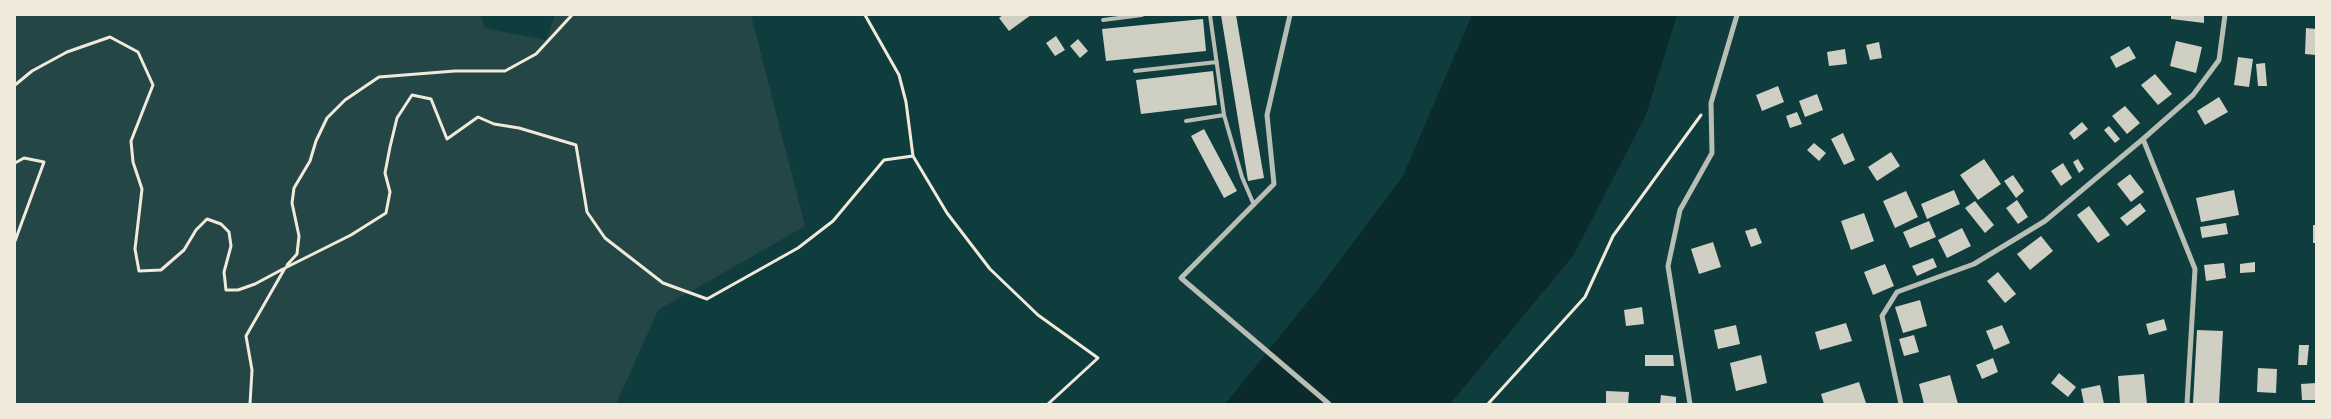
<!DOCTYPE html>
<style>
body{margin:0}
#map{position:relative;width:2331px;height:419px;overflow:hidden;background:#0f3d3e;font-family:"Fira Sans Condensed",sans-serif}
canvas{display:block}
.frame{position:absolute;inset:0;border:16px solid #f1e9da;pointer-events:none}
</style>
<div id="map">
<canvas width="2331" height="419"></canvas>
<div class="frame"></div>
</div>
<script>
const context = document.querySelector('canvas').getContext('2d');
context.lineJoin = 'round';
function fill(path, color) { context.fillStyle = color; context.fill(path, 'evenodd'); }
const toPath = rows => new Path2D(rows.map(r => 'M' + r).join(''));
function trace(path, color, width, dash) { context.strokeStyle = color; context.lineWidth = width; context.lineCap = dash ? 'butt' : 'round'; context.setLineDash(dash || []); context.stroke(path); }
fill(toPath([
 [15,15,481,15,484,28,546,40,555,15,751,15,805,226,658,310,616,404,15,404]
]), '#244646');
fill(toPath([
 [1472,15,1677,15,1646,115,1573,256,1450,404,1225,404,1319,288,1403,176]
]), '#0a2a2b');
fill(toPath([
 [1003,15,1031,15,1009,31,999,18],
 [1221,15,1236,15,1264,178,1248,181],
 [2171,15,2204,15,2204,23,2171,19],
 [1203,19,1206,51,1106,61,1102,29],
 [2306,28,2316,29,2316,55,2305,54],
 [1056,36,1065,50,1055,56,1046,43],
 [1078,39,1088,51,1080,58,1070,46],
 [2176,41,2202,47,2196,73,2170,66],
 [1879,42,1882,58,1870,60,1866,45],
 [2129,46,2136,58,2116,68,2110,57],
 [1845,49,1847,64,1829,66,1827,52],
 [2238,57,2253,59,2249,87,2234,85],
 [2265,63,2267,86,2258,86,2256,64],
 [1213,71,1217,105,1141,114,1136,80],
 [2155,74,2172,94,2158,105,2141,85],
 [1778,86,1784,102,1762,111,1756,95],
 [1817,94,1823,110,1805,117,1799,101],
 [2219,97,2228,112,2205,125,2197,111],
 [2125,106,2140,123,2127,134,2112,116],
 [1797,112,1802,124,1790,128,1786,116],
 [2082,122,2088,129,2074,140,2069,133],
 [2109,126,2120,139,2115,143,2104,130],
 [1204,129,1237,191,1224,198,1191,136],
 [1843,133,1855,160,1844,165,1831,139],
 [1814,143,1826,153,1819,161,1807,150],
 [1891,152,1900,166,1877,181,1868,167],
 [1984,159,2001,184,1978,200,1960,175],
 [2078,159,2084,169,2079,173,2073,162],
 [2063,163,2072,178,2061,186,2051,171],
 [2130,174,2144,192,2131,202,2117,184],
 [2013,175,2024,191,2016,198,2004,181],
 [1954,190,1960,204,1927,219,1921,204],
 [2234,190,2239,215,2201,222,2196,198],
 [1906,191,1918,217,1895,228,1883,201],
 [2017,200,2028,217,2018,224,2006,208],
 [1975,201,1994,225,1985,233,1965,208],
 [2140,203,2146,211,2127,226,2120,218],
 [2089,206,2110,235,2098,243,2077,215],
 [1864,213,1874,241,1851,250,1841,221],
 [1929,221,1936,237,1910,248,1903,232],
 [2226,223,2228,234,2202,238,2200,227],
 [2313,225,2316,225,2316,243,2313,243],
 [1756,228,1762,243,1751,247,1745,231],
 [1962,228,1971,246,1947,258,1938,240],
 [2041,236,2053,251,2030,270,2017,254],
 [1713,242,1721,267,1699,274,1691,249],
 [1933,258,1937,267,1917,276,1912,266],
 [2255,262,2255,272,2240,273,2240,264],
 [2224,263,2226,278,2206,281,2204,265],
 [1885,264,1894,286,1873,295,1864,272],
 [1998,272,2016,294,2005,303,1987,281],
 [1920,300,1927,326,1903,333,1895,307],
 [1642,307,1644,324,1626,326,1624,310],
 [2164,319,2167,330,2149,335,2146,324],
 [1846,323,1852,341,1820,350,1815,332],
 [1736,325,1740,344,1718,349,1714,330],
 [2002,325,2010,343,1994,350,1986,331],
 [2197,330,2223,331,2219,404,2193,404],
 [1914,335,1919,352,1904,356,1899,339],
 [2299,345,2309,345,2307,365,2298,365],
 [1645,355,1673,355,1674,366,1645,366],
 [1761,355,1767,383,1736,391,1730,363],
 [1993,358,1998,372,1982,379,1976,365],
 [2258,368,2277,369,2276,393,2257,392],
 [2059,373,2076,387,2068,397,2051,383],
 [2144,374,2147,404,2120,404,2118,376],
 [1950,375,1958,404,1924,404,1919,384],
 [1859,382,1866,403,1824,404,1821,394],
 [2316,383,2316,400,2302,400,2301,384],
 [2100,385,2104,404,2084,404,2081,389],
 [1606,391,1629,392,1628,404,1606,404],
 [1661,395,1676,397,1676,404,1660,404]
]), '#cfcfc3');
trace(toPath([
 [865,15,899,75,906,102,913,156,947,213,990,269,1038,315,1098,358,1048,404],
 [15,85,32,71,67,52,110,37,138,52,153,85,131,141,133,162,142,189,135,249,139,271,161,270,184,250,196,230,207,219,221,224,229,232,231,246,224,272,226,290,238,290,255,284,283,269],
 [15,163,24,158,44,162,15,241],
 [287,265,297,254,299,236,292,203,294,188,310,161,316,141,327,118,345,100,379,77,455,71,505,71,536,54,572,15],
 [250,404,252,370,246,336,285,268,351,235,386,213,390,192,385,173,390,147,397,118,412,95,431,99,447,139,478,117,494,124,519,128,576,145,587,212,605,238,663,283,707,299,798,248,833,221,884,160,913,156],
 [1488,404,1585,297,1613,236,1701,115]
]), '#f1e9da', 3);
trace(toPath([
 [1210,15,1224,115,1242,177,1254,205],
 [1103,20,1142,15],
 [1135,71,1217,62],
 [1186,121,1224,115]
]), '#b8beb3', 4);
trace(toPath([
 [1290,15,1267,115,1274,184,1181,278,1329,404],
 [1690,404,1668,266,1680,210,1712,153,1711,103,1737,15],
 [1901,404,1882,316,1897,292,1974,264,2045,221,2143,139],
 [2187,404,2195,269,2143,139,2193,95,2219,60,2225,15]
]), '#b8beb3', 5);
</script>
